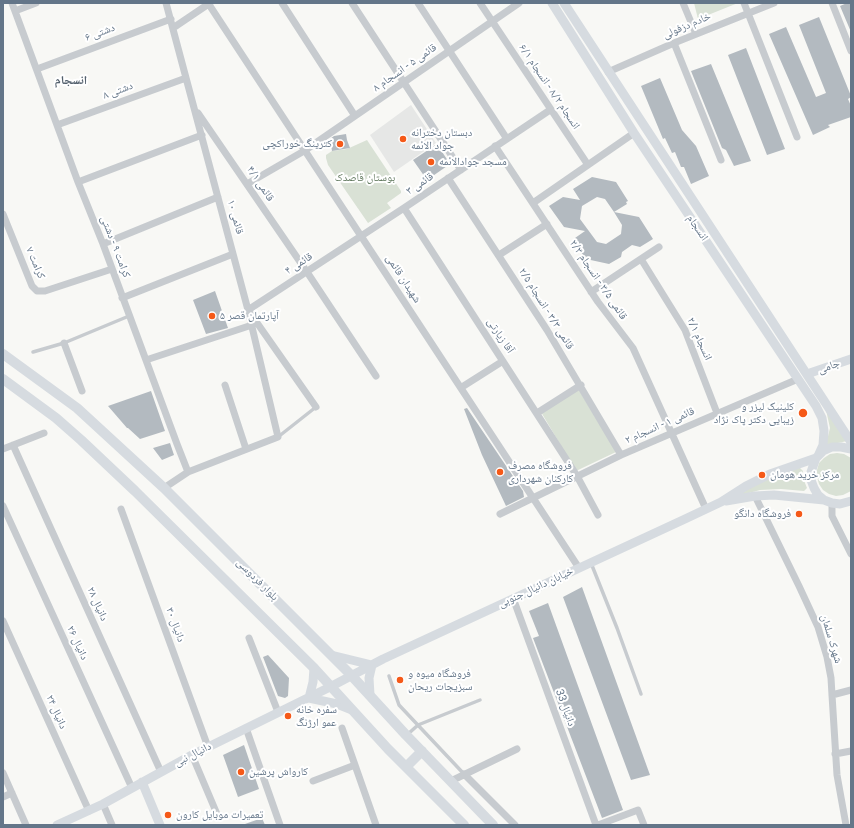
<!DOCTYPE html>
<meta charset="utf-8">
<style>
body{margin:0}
#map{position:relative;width:854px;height:828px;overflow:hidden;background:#f8f8f5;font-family:Roboto,sans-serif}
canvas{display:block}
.frame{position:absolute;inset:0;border:4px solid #647689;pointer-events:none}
</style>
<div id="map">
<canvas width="854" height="828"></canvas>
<div class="frame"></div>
</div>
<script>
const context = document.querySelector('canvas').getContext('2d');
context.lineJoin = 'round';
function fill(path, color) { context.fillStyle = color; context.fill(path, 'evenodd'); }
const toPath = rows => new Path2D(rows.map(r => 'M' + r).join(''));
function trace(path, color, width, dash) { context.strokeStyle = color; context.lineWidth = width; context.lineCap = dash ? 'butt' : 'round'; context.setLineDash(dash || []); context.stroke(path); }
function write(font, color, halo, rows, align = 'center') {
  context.font = font + ' Roboto,"Noto Naskh Arabic",sans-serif'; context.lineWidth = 4; context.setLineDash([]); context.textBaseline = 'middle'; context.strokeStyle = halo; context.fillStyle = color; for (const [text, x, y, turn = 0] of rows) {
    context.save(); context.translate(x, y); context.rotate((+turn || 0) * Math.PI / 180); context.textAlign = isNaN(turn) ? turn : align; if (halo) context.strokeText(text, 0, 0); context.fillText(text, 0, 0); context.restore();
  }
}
fill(toPath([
 [411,105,436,143,394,172,370,135]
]), '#e6e7e6');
fill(toPath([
 [694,3,738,3,698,19],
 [367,140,401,191,401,193,387,203,391,208,368,223,328,165,326,158,326,155,332,151,347,149],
 [579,390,616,452,576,471,541,412],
 [826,410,847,441,829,445,826,444,830,428],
 [837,453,844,454,851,458,851,491,843,495,836,496,829,494,823,490,819,484,817,477,817,470,819,463,824,458,830,454],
 [799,467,803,471,803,478,807,488,804,491,781,489,760,490,742,495,741,493,765,480]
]), '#d9e1d5');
fill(toPath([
 [847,3,851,3,851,32,840,6],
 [819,17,851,96,851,97,848,99,851,106,851,117,828,125,830,127,813,135,769,34,786,27,816,97,826,93,799,25],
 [746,48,785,149,767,155,728,55],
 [711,64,751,161,734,166,726,150,722,148,691,71],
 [660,78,682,130,696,146,709,176,691,184,684,167,681,167,675,152,672,153,665,138,663,139,641,86],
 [346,134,347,140,350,148,332,151,330,139,334,136],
 [437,144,450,164,427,180,413,160],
 [592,177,616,182,628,201,626,202,627,204,614,212,605,199,597,197,582,206,580,219,597,242,606,244,621,234,622,225,614,212,639,217,653,239,640,247,632,245,622,252,621,257,609,264,586,259,578,248,579,243,575,238,585,231,564,227,549,206,563,197,580,200,573,189],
 [215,291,228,328,206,334,193,300],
 [151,391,165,431,140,439,128,428,127,428,108,406],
 [467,408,523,491,524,497,506,506,482,455,464,409],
 [170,443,174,455,162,460,153,448],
 [582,587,650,775,631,780,563,597],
 [548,603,623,810,602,818,533,638,539,636,529,611],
 [268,655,289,678,288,696,285,698,278,696,263,657],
 [244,745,259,789,238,797,223,755],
 [262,818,265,825,245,825,245,824]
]), '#b3bac0');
trace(toPath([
 [33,352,64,343,129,316],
 [278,437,316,407],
 [591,563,617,628,641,694],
 [389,676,399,705,464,774],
 [408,734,418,725,480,700]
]), '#c7cbcf', 3.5);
trace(toPath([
 [12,3,78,182,103,244,177,444,188,472,164,488],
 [166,3,248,310,278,437,188,472],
 [208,3,579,568],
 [282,3,355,116],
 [352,3,461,170],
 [418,3,507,139],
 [480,3,588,165],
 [683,3,696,34],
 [744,3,797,137],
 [832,3,851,51],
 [15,11,36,3],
 [173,28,210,3],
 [674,43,721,160],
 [37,69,171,19],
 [608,72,674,43,774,3],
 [198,113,307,272,376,376],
 [57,125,186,78],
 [495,146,598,302,633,348,706,509],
 [448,178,547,330,621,455],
 [78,182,202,135],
 [247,184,304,151,519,3],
 [533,203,634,133],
 [404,208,577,476,598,515],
 [3,214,32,286,37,291,45,291,112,269],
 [103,244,218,197],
 [499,255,547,224],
 [641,259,685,330,717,413],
 [591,292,659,247],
 [122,298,233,254],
 [64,343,82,391],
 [146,360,252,325],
 [225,385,246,449],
 [462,387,503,361],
 [316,407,248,310,404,208,550,110],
 [537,413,581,385],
 [13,445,161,772],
 [3,449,44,433],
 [755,496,799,586,818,627,827,657,831,678,832,695,837,775,846,825],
 [832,503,832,516,851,554],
 [3,506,132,788],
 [121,509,208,747],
 [500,514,621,455,798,379],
 [513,598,596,825],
 [3,621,89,811],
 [249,638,278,712],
 [832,695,851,690],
 [246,728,280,825],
 [342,728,376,825],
 [835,754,851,751],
 [192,755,217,814],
 [3,773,26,825],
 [464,774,515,825],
 [313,781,355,765],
 [451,781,517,749],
 [3,797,12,793],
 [103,804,112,825],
 [598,825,638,810,644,825]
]), '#c7cbcf', 7);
trace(toPath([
 [552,3,634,133,816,406,822,418,824,431,823,445,818,456],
 [564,3,851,442],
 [807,374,851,359],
 [851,449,841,447,832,447,823,451,816,458,811,472,811,480,814,488,818,495,824,500,832,503,840,504,851,501],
 [726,501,755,496,774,495,824,500],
 [331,655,372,665,369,678,370,695],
 [314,668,313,682,309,698,337,704,352,710],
 [142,782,160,825],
 [57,825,103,804,192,755,330,687,383,659,685,519,721,502,746,486,770,474,816,458]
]), '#d6dbe0', 9);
trace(toPath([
 [3,354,77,408,164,488,351,675,406,735,493,825],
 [3,379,56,418,81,440,135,491,314,668,388,749,464,825],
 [406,767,422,751]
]), '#d6dbe0', 10);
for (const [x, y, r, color] of [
 [403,139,4,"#f55918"],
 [340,144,4,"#f55918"],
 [431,162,4,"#f55918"],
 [212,316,4,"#f55918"],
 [803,413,5,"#f55918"],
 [500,472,4,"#f55918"],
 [762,475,4,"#f55918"],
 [799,514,4,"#f55918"],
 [400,680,4,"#f55918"],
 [288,716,4,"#f55918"],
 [241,772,4,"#f55918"],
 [168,815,4,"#f55918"]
]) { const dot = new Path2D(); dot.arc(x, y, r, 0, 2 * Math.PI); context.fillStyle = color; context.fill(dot); trace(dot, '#fff', 1.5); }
write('11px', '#647689', '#fff', [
 ["خادم دزفولی",687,26,-23],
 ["دشتی ۶",100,33,-21],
 ["قائمی ۵ - انسجام ۸",405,68,-35],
 ["انسجام ۸/۲ - انسجام ۶/۱",549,87,56],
 ["دشتی ۸",118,91,-20],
 ["قائمی ۴/۱",260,184,56],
 ["قائمی ۳",420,184,-34],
 ["قائمی ۱۰",235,217,75],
 ["انسجام",697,228,56],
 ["کرامت ۹ - دشتی",115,247,69],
 ["کرامت ۷",35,263,67],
 ["قائمی ۴",299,264,-33],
 ["شهیدان قائمی",403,279,57],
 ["قائمی ۳/۵ - انسجام ۲/۳",598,280,56],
 ["قائمی ۳/۳ - انسجام ۲/۵",546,309,58],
 ["آقا زیارتی",500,336,57],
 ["انسجام ۲/۱",699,339,66],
 ["جامی",829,367,-20],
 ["قائمی ۱ - انسجام ۲",660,426,-24],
 ["بلوار فردوسی",257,580,45],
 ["خیابان دانیال جنوبی",536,588,-25],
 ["دانیال ۲۸",97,604,66],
 ["دانیال ۳۰",175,625,70],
 ["شهرک سلمان",831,639,73],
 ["دانیال ۲۶",77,643,65],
 ["دانیال 33",565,708,70],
 ["دانیال ۲۴",56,712,66],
 ["دانیال نبی",193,755,-27]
]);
write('11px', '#647689', '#fff', [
 ["دبستان دخترانه",411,133],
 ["جواد الائمه",411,146],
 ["کترینگ خوراکچی",332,144,"right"],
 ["مسجد جوادالائمه",439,162],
 ["آپارتمان قصر ۵",220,316],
 ["کلینیک لیزر و",794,407,"right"],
 ["زیبایی دکتر پاک نژاد",794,420,"right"],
 ["فروشگاه مصرف",508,466],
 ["کارکنان شهرداری",508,479],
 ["مرکز خرید هومان",770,475],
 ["فروشگاه دانگو",791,514,"right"],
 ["فروشگاه میوه و",408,674],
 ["سبزیجات ریحان",408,687],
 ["سفره خانه",296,710],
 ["عمو ارژنگ",296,723],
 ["کارواش پرشین",249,772],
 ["تعمیرات موبایل کارون",176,815]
], 'left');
write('11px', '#637a60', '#fff', [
 ["بوستان قاصدک",365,178]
]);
write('bold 12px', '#53606d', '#fff', [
 ["انسجام",71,81]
]);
</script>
